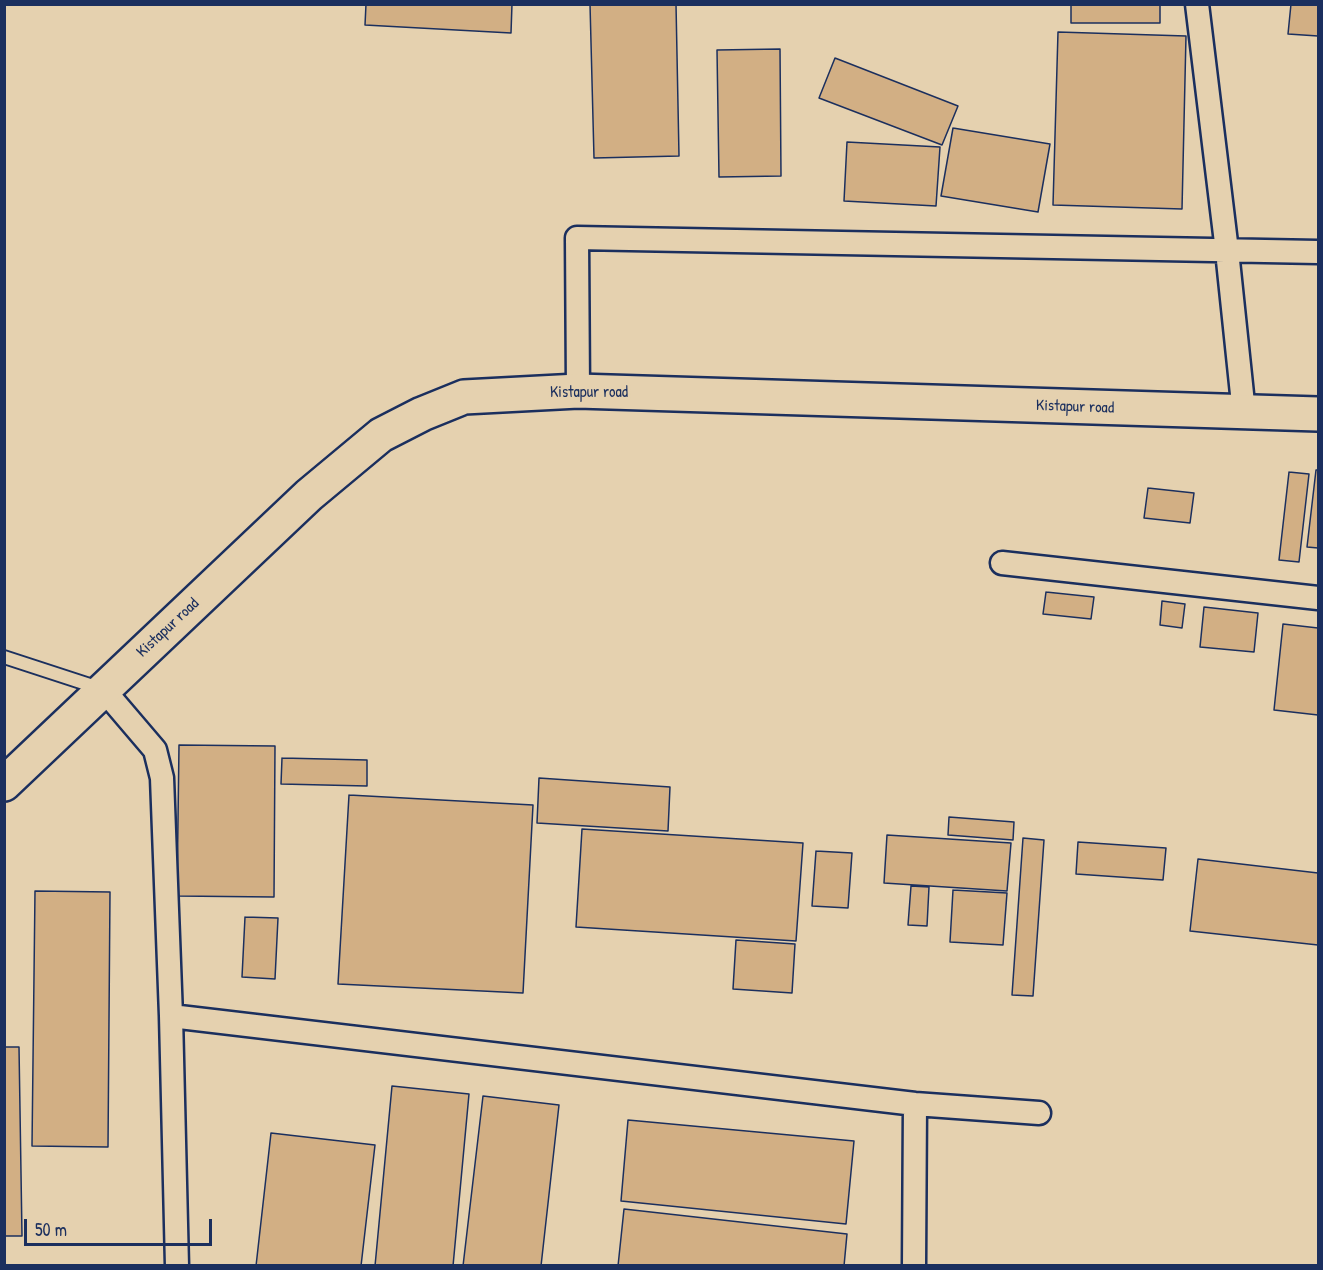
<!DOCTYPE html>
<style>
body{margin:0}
#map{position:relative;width:1323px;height:1270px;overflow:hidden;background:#e5d1af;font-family:"Patrick Hand",sans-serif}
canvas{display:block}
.frame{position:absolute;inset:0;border:6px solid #1b2f5e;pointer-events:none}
.scale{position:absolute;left:24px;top:1219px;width:188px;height:27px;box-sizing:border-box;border:3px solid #1b2f5e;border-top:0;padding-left:8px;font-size:18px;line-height:21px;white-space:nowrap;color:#1b2f5e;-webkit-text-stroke:4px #e5d1af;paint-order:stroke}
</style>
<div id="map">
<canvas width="1323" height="1270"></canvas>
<div class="frame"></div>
<div class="scale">50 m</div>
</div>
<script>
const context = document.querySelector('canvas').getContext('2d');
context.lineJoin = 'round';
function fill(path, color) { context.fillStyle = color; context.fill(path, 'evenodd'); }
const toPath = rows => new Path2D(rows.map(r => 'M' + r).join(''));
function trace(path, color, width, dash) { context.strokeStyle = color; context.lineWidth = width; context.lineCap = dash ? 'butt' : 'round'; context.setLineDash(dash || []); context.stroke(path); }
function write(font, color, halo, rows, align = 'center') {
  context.font = font + ' "Patrick Hand",sans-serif'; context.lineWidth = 6; context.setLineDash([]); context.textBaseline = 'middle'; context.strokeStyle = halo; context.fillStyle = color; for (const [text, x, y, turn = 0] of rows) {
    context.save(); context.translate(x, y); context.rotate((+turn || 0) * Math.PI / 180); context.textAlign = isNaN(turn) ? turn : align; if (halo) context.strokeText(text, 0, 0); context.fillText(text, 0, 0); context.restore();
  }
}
const building = toPath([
 [366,4,512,4,511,33,365,25,366,4],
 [590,4,676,4,679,156,594,158,590,4],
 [1071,4,1160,4,1160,23,1071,23,1071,4],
 [1291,4,1318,4,1318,36,1288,34,1291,4],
 [1058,32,1186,36,1182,209,1053,205,1058,32],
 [780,49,781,176,719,177,717,50,780,49],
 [835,58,958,106,942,145,819,98,835,58],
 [953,128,1050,144,1038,212,941,196,953,128],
 [847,142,940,147,936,206,844,201,847,142],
 [1316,470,1318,470,1318,548,1307,547,1316,470],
 [1289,472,1309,474,1299,562,1279,560,1289,472],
 [1148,488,1194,493,1190,523,1144,518,1148,488],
 [1046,592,1094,597,1091,619,1043,614,1046,592],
 [1162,601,1185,604,1182,628,1160,625,1162,601],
 [1204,607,1258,613,1254,652,1200,647,1204,607],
 [1283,624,1318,628,1318,715,1274,710,1283,624],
 [179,745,275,746,274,897,177,896,179,745],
 [282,758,367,760,367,786,281,784,282,758],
 [539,778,670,787,668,831,537,823,539,778],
 [349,795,533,805,523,993,338,984,349,795],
 [949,817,1014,822,1013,840,948,835,949,817],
 [582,829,803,843,796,941,576,927,582,829],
 [887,835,1011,843,1007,891,884,883,887,835],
 [1023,838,1044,840,1033,996,1012,995,1023,838],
 [1078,842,1166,848,1163,880,1076,874,1078,842],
 [816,851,852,853,848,908,812,906,816,851],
 [1198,859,1318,873,1318,945,1190,931,1198,859],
 [911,886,929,887,927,926,908,925,911,886],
 [953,890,1007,893,1003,945,950,942,953,890],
 [35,891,110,892,108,1147,32,1146,35,891],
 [245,917,278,918,275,979,242,977,245,917],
 [736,940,795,944,792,993,733,989,736,940],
 [4,1047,19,1047,22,1236,4,1236,4,1047],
 [392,1086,469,1094,453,1266,375,1266,392,1086],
 [483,1096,559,1105,541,1266,463,1266,483,1096],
 [628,1120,854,1141,846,1224,621,1201,628,1120],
 [271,1133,375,1145,361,1266,256,1266,271,1133],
 [624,1209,847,1234,844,1266,618,1266,624,1209]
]);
fill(building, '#d2af84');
trace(building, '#1b2f5e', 1.5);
const service = toPath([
 [4,657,99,688]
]);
const minor = toPath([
 [1197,4,1227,251,1244,413],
 [578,391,577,238,1318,252],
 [1002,563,1318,598],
 [103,689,155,750,162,778,171,1016,177,1266],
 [171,1016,915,1104,1039,1113],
 [914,1266,915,1104]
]);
const secondary = toPath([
 [4,784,309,495,381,435,422,414,464,397,578,391,1318,414]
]);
trace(service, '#1b2f5e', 16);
trace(minor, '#1b2f5e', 27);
trace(secondary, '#1b2f5e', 38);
trace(service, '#e5d1af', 12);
trace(minor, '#e5d1af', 22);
trace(secondary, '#e5d1af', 33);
write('16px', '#1b2f5e', '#e5d1af', [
 ["Kistapur road",589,393],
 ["Kistapur road",1075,407,2],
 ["Kistapur road",168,628,-43]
]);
</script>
